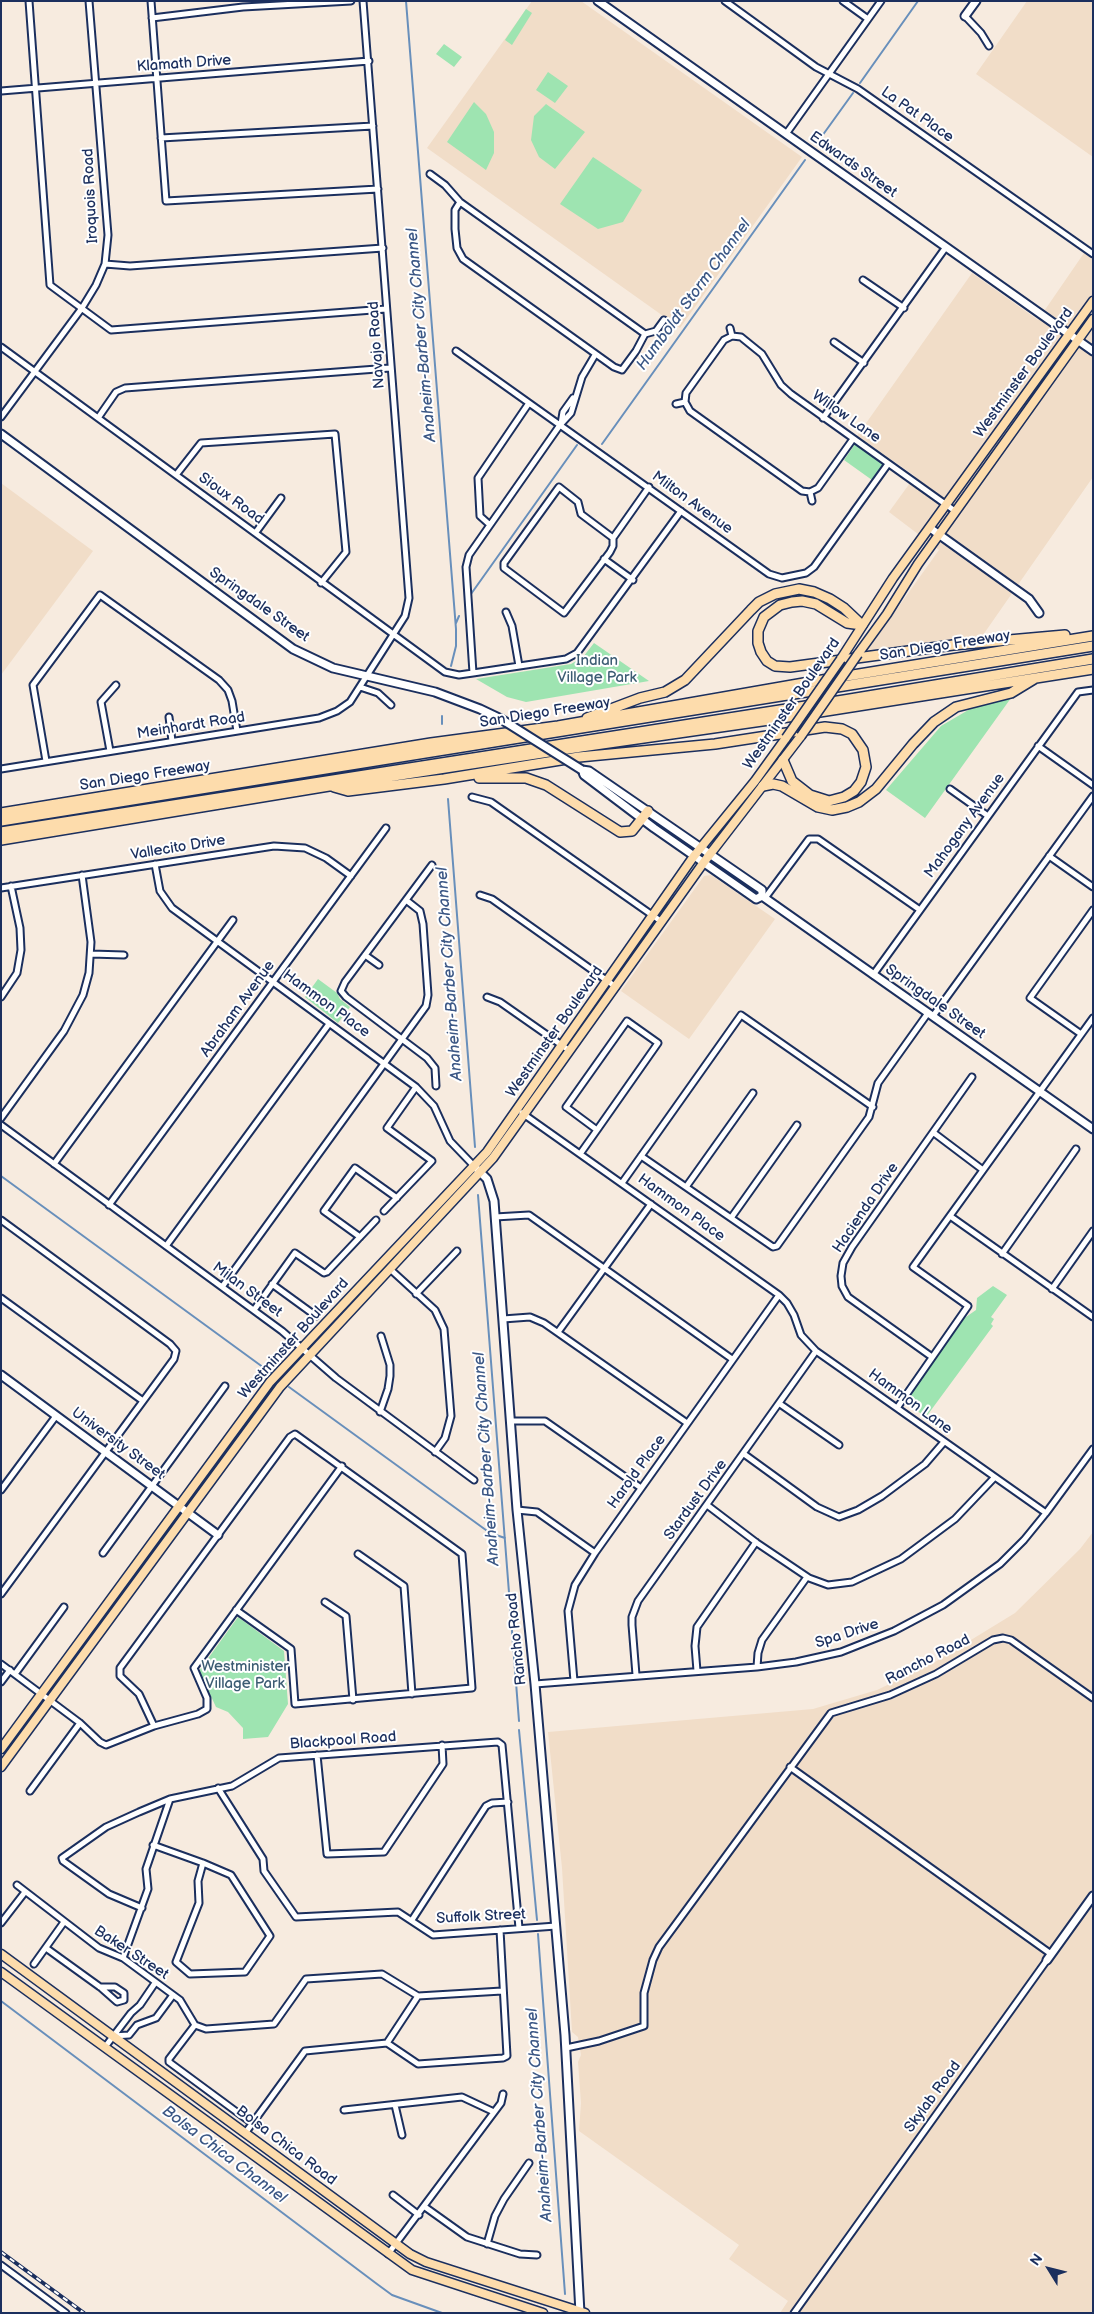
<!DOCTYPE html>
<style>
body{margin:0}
#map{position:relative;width:1094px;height:2314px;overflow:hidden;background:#f7ebdf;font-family:"Balsamiq Sans",sans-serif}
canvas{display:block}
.frame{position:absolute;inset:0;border:2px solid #1b2f5e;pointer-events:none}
.north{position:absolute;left:1024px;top:2244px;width:50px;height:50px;-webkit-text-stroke:4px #fff;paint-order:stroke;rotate:306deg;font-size:14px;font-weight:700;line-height:20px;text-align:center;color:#1b2f5e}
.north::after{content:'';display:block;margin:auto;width:18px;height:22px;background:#1b2f5e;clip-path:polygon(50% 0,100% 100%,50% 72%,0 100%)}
</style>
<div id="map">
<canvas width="1094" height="2314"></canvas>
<div class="frame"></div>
<div class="north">N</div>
</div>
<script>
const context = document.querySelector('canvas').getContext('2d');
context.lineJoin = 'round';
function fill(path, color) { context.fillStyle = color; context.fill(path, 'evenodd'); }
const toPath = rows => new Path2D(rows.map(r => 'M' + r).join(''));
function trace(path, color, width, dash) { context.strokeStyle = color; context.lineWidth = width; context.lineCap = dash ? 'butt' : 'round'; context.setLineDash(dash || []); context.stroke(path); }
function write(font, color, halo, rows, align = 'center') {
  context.font = font + ' "Balsamiq Sans",sans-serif'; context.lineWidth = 4; context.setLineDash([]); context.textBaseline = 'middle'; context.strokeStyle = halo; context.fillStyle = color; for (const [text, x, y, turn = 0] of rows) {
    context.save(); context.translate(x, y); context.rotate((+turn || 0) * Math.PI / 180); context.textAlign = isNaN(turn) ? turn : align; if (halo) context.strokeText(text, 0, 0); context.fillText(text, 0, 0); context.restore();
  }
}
fill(toPath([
 [532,1,581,1,802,157,680,328,427,148],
 [1027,1,1093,1,1093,157,976,74],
 [1084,253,1093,260,1093,477,983,635,867,651,939,550,889,512,915,476,857,436,972,273,1038,320],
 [1,483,93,551,1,675],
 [711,875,775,919,689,1039,621,991,704,876],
 [1093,1532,1093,2313,780,2313,788,2301,729,2259,739,2245,579,2131,581,2103,578,2062,581,2055,578,2037,572,2032,562,1868,548,1732,813,1709,877,1690,935,1662,1015,1613,1080,1549]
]), '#f1ddc8');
fill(toPath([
 [526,9,532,13,512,45,505,40],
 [444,44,462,57,454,67,436,54],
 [548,72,568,86,555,103,536,90],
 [474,102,486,114,494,132,494,153,486,170,447,142],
 [546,104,585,132,555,169,539,157,531,140,534,116],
 [593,157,642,190,623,222,598,229,560,204],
 [855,444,884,464,872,480,844,460],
 [594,643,649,681,526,702,507,697,476,679,571,664,583,657],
 [1011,698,925,818,886,790,941,726,970,709],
 [318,979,337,993,340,999,350,1007,338,1023,305,997],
 [993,1286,1007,1295,991,1317,994,1319,991,1324,993,1326,926,1417,904,1402,963,1319,976,1310,977,1298],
 [238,1617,284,1651,288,1704,268,1737,243,1739,243,1728,228,1712,216,1707,199,1671]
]), '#9ee4b1');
trace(toPath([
 [406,1,456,629,456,646,451,666],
 [860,83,918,1],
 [817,143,853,93],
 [602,444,805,160],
 [471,594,577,445],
 [456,623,459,616],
 [442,724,442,716],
 [448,799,475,1147],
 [1,1176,271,1373],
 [478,1195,519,1721],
 [289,1387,490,1533,505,1538],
 [519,1730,537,1920],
 [538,1934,565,2294],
 [1,2001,377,2284,392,2295,442,2313]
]), '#688fbb', 2);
const street = toPath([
 [29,1,50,285,111,330,386,309],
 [151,1,166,201,378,189],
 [725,1,816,67,858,89,1093,254],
 [843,1,868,19],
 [965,16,981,33,989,46],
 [152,18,243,7,351,1],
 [1,91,369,61],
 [786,134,881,1],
 [161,138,373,126],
 [430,174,445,185,460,202,645,334],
 [460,202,455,210,455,229,457,248,463,259,614,367,622,370,636,351,645,334,656,331,664,320],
 [105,264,130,266,383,248],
 [863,280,904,308],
 [730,328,732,336],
 [732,336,741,337,762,354,781,385,791,394,955,511],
 [834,342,864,363],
 [1,347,445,672,459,675,473,673,566,659,577,653,681,511],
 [456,351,769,574,782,578,806,573,814,567,888,464],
 [685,402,690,411,802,491,810,492],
 [685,402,686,393,724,340,732,336],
 [676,404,685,402],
 [1,417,82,308,96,285,105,264,108,235,89,1],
 [98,418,116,392,125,388,390,368],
 [823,418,946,247],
 [561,424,563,412,573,398],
 [176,475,201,443,335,434,346,552,321,583],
 [810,492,818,488,853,439],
 [810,492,812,501],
 [490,525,480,516,478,478,529,403],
 [256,532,281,498],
 [613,538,581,514,578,502,559,487,504,563,504,568,564,613,610,552,613,546,613,538,649,487],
 [604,559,633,580],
 [506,612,512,626,519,666],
 [473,673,466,567,469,555,560,425,571,413,582,377,595,355],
 [360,687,378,693,391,705],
 [169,717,172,741],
 [1038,746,1093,785],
 [110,751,101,702,116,685],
 [46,761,33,685,100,595,219,680,228,690,232,701,237,731],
 [1,769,319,718,337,711,350,702,405,616,409,598,363,1],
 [950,789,988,816],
 [472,797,491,802,662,922],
 [1049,856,1093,887],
 [155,864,160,891,172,908,416,1087,434,1106,450,1141,474,1166],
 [432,865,345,982,341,991,346,997,427,1058,435,1068,436,1086],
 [1,888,274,846,305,848,326,858,351,876],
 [480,895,492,899,616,987],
 [765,898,809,839,818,839,920,910],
 [91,954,124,955],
 [365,955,379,965],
 [873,975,1078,692,1093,690],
 [1,997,17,973,21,950,20,928,11,886],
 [487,997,500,1002,570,1051],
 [933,1016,1093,796],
 [627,1021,658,1043,597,1130,566,1107,627,1021],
 [1081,1034,1030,998,1093,910],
 [522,1113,779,1295,787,1303,794,1315,801,1335,816,1351,1046,1513],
 [1,1118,64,1031,83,995,89,973,91,942,82,875],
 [1,1125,282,1331,336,1378,474,1480],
 [934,1133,983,1170],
 [580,1154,597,1130],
 [641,1156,773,1247,777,1246,869,1117,878,1083,928,1013],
 [54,1164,233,920],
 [622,1183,741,1015,873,1107],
 [686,1187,753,1093],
 [109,1205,386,828],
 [384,1211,432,1161,387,1128,416,1087],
 [950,1216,1093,1317],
 [495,1217,529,1215,732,1359],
 [731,1218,797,1125],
 [1,1220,170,1344,176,1351,174,1359,1,1594],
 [360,1237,324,1211,355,1168,397,1198],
 [166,1246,329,1024],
 [1002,1254,1076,1149],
 [390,1269,435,1310,444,1329,451,1416,445,1438,435,1452],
 [272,1284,316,1316],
 [222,1287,426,1006,428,995,423,924,420,911,406,900],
 [1052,1289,1093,1231],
 [416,1294,457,1251],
 [1,1298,143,1401],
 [254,1310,295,1253,324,1273,327,1272,376,1220],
 [503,1319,530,1317,544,1323,687,1423],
 [558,1332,651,1204],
 [932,1357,848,1297,842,1286,841,1276,843,1263,852,1247,972,1077],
 [780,1404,839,1445],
 [897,1408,968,1306,913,1267,1093,1018],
 [380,1412,388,1389,390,1376,390,1365,381,1336],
 [510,1421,545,1421,641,1488],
 [744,1454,817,1507,839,1517,858,1510,882,1496,925,1464,944,1442],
 [1,1490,56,1416],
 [707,1505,757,1543,809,1578,828,1585,852,1582,901,1559,955,1519,994,1478],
 [517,1510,537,1512,595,1553],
 [103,1553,225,1386],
 [358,1554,404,1586,412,1694],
 [325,1602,346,1616,353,1700],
 [1,1664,80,1723,100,1742,106,1745,154,1726,198,1714,207,1709,207,1698,194,1668,342,1466],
 [757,1667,758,1653,762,1640,807,1577],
 [697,1671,695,1646,697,1627,756,1542],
 [15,1674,64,1607],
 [636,1675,632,1625,632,1617,638,1601,816,1351],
 [574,1681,568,1611,575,1585,595,1553,779,1295],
 [1,1682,10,1670],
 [535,1684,757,1667,796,1662,841,1652,894,1631,943,1605,1000,1564,1024,1540,1046,1513,1093,1449],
 [154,1726,139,1694,120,1676,120,1668,290,1437,295,1434,462,1554,472,1688,295,1704,291,1649,236,1610],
 [317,1755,327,1854,384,1852,443,1764,442,1745],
 [790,1767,1051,1954],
 [218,1788,263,1859,264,1871,296,1917,398,1912,433,1935,556,1926],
 [30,1791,80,1723],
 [153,1845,203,1863,231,1875,270,1936,245,1972,190,1974,176,1962,199,1903,198,1881,203,1863],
 [17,1885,99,1948,123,1958,180,2000,195,2025,206,2029,274,2024,306,1979,382,1974,418,1996,502,1991],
 [142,1908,109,1894,63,1861,62,1858,106,1827,139,1812,170,1799,232,1786,279,1758,498,1742,502,1745,519,1928],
 [412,1920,486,1806,492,1803,508,1802],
 [1,1923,25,1892],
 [46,1948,100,1987,117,2002,124,2000,124,1993,115,1987,100,1987],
 [123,1958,148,1889,146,1869,170,1799],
 [34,1964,64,1922],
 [195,2025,169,2059,169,2062,253,2124],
 [113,2036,129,2035,137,2025,156,2018,173,1995],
 [387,2043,418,2064,503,2058,507,2056,500,1930],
 [105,2047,131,2013,140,2005,155,1983],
 [566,2048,599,2041,644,2026,644,1993,653,1960,659,1947,831,1713,890,1695,936,1674,993,1640,1003,1638,1011,1640,1093,1698],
 [395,2105,402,2135],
 [344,2110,462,2097,494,2112],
 [246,2132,305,2051,387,2043,418,1996],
 [393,2195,419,2215],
 [425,2207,467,2237,520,2254,537,2255],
 [487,2244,495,2216,504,2199,529,2163],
 [388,2254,501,2103,503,2094],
 [1,2265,66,2313],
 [794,2313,1047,1960]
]);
const secondary = toPath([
 [598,1,1093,351],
 [965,16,976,1],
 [1,434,293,649,333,668,435,692,480,709,501,719],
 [930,528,1029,599,1039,613],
 [582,770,584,775,654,828,756,899,762,896],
 [582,770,589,771,762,890,762,896],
 [762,896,1093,1129],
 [474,1166,487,1179,494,1201,517,1510,535,1684,565,2035,580,2313],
 [1,1375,218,1535],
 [1047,1960,1093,1896]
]);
const primary = toPath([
 [858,654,887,614,918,564,1093,319],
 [841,659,893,578,1093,301],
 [1,1749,270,1382,487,1152,694,856,755,781,786,738],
 [1,1767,280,1387,493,1158,704,862,801,736],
 [1,1954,410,2254,426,2262,585,2313],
 [1,1972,412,2270,543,2313]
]);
const highway = toPath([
 [862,625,847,623,816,604,802,601,792,602,780,605,764,617,758,631,758,643,761,652,767,661,775,666,790,667,953,645,1065,635],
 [587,718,640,698,665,692,685,680,751,610,759,602,775,594,799,589,814,592,830,599,844,608,862,625],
 [479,778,526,778,546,785,620,832,632,831,648,811],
 [763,786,773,784,782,786,818,807,832,810,847,807,859,802,876,789,913,744,934,722,956,707,1011,693,1034,679],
 [334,787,348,791,444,779,579,757,715,744,825,727,842,729,852,734,863,750,866,767,861,782,854,791,844,797,829,801,810,795,792,781,783,760],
 [1,813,431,743,558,726,804,683,1093,636],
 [1,821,1093,646],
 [1,832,844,700,1093,659],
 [1,840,329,786,581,747,769,720,1093,669]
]);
trace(street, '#1b2f5e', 9);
trace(secondary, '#1b2f5e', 11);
trace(primary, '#1b2f5e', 11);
trace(highway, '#1b2f5e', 12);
trace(street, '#fff', 5);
trace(secondary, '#fff', 7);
trace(primary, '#fddcac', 8);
trace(highway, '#fddcac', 9);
const rail = toPath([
 [1,2252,84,2313]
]);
trace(rail, '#1b2f5e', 4);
trace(rail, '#fff', 2, [5.5]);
const secondaryBridge = toPath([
 [501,719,582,770]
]);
const primaryBridge = toPath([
 [801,736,858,654],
 [786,738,841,659]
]);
trace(secondaryBridge, '#1b2f5e', 11, []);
trace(primaryBridge, '#1b2f5e', 11, []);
trace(secondaryBridge, '#fff', 7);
trace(primaryBridge, '#fddcac', 8);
write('15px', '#1b2f5e', '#fff', [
 ["Klamath Drive",184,64,-4],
 ["La Pat Place",917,115,35],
 ["Edwards Street",853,165,35],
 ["Iroquois Road",91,196,-93],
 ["Navajo Road",377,345,-94],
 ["Westminster Boulevard",1024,373,-54],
 ["Willow Lane",846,417,35],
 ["Sioux Road",231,499,36],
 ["Milton Avenue",692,503,36],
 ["Springdale Street",259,605,35],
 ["San Diego Freeway",945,646,-9],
 ["Westminster Boulevard",792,704,-55],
 ["San Diego Freeway",545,713,-9],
 ["Meinhardt Road",191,726,-9],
 ["San Diego Freeway",145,776,-9],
 ["Mahogany Avenue",965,826,-54],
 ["Vallecito Drive",178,848,-9],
 ["Springdale Street",935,1002,35],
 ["Hammon Place",326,1004,36],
 ["Abraham Avenue",238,1009,-54],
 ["Westminster Boulevard",555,1032,-55],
 ["Hammon Place",681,1208,36],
 ["Hacienda Drive",866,1208,-56],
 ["Milan Street",247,1290,36],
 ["Westminster Boulevard",294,1339,-48],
 ["Hammon Lane",910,1402,36],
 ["University Street",118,1444,36],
 ["Harold Place",637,1472,-54],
 ["Stardust Drive",696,1500,-54],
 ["Spa Drive",847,1634,-18],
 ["Rancho Road",517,1639,-96],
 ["Rancho Road",928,1660,-27],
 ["Blackpool Road",343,1741,-4],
 ["Suffolk Street",481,1917,-3],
 ["Baker Street",131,1953,33],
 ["Skylab Road",933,2097,-54],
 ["Bolsa Chica Road",286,2146,37]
]);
write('15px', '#3c5c73', '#fff', [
 ["Indian",597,661],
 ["Village Park",597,678],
 ["Westminister",245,1667],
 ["Village Park",245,1684]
]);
write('italic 16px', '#3b5785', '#fff', [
 ["Humboldt Storm Channel",694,295,-54],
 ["Anaheim-Barber City Channel",422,335,-95],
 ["Anaheim-Barber City Channel",450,974,-94],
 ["Anaheim-Barber City Channel",487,1459,-94],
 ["Anaheim-Barber City Channel",540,2115,-94],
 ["Bolsa Chica Channel",224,2155,37]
]);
</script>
